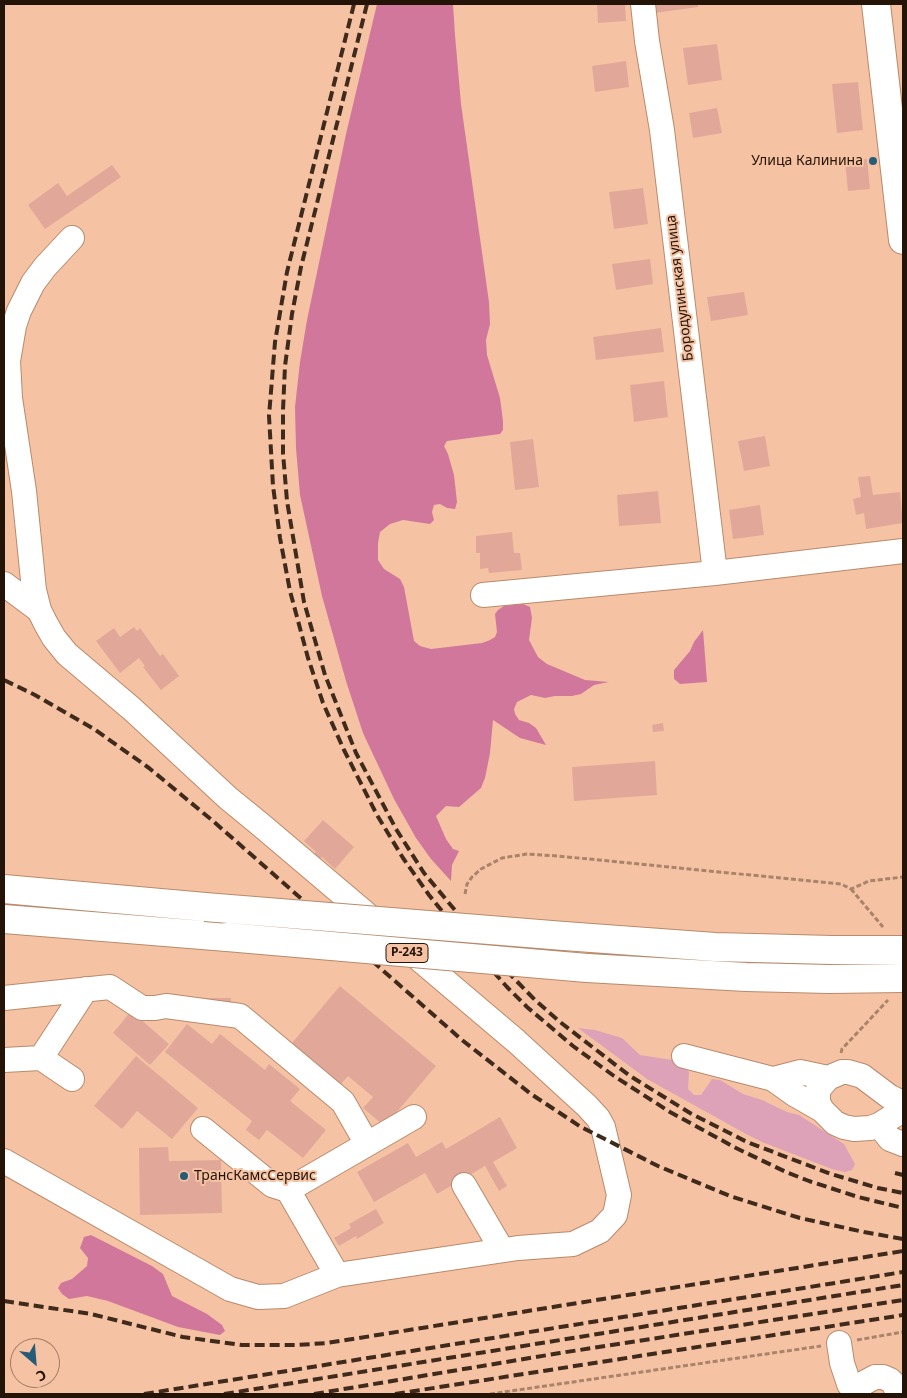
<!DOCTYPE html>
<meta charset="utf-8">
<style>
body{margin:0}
#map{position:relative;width:907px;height:1398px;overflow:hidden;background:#f5c3a3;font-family:"Noto Sans",sans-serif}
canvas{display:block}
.frame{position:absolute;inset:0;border:5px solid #241307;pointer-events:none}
.north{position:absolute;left:10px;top:1338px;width:50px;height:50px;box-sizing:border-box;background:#f5c3a3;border:1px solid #a17d65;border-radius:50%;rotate:153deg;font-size:14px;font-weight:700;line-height:20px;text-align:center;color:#241307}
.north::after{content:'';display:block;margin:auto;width:18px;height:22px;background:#275c78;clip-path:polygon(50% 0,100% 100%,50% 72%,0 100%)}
</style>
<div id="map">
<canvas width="907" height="1398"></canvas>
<div class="frame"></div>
<div class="north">С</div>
</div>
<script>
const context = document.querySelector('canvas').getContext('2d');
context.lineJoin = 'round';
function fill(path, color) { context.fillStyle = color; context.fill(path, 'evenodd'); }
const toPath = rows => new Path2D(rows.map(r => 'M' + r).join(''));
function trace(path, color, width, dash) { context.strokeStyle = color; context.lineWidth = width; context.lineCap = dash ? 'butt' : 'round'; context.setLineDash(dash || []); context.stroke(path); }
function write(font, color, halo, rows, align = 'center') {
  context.font = font + ' "Noto Sans",sans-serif'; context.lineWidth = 4; context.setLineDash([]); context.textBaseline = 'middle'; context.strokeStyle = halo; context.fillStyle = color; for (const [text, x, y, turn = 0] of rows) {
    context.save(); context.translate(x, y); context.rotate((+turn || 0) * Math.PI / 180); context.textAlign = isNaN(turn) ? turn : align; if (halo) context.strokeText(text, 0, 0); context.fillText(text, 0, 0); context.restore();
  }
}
fill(toPath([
 [578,1028,595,1030,622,1038,640,1055,679,1061,686,1065,689,1073,688,1089,694,1095,701,1095,712,1079,720,1080,743,1094,762,1100,787,1112,799,1115,844,1144,855,1164,852,1170,845,1172,832,1169,762,1142,746,1134,647,1079]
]), '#dda2b8');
fill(toPath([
 [377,4,453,4,455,35,461,104,489,302,490,324,486,340,487,355,500,398,503,421,503,430,500,434,447,441,444,446,448,454,454,475,457,502,455,509,447,508,440,504,434,505,432,512,434,520,430,524,403,520,390,524,380,532,378,543,378,560,384,569,400,579,404,587,414,641,420,646,431,649,482,643,490,640,495,637,497,632,495,614,498,610,504,606,523,604,530,607,532,618,529,640,538,657,547,664,585,680,609,682,594,685,581,694,572,696,555,696,545,698,531,695,517,702,514,709,515,714,519,720,529,723,536,728,546,745,520,738,493,720,490,753,485,778,481,788,459,807,446,806,436,816,446,839,453,849,459,851,452,865,451,881,431,859,416,838,394,799,363,733,346,681,322,596,300,495,296,448,295,407,300,362,307,320,346,134],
 [703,630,707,682,680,684,674,679,674,670,690,651,694,642],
 [91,1235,152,1266,163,1274,172,1296,207,1314,222,1325,225,1331,220,1335,178,1327,108,1301,87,1296,69,1299,62,1294,58,1288,61,1283,72,1279,87,1266,88,1258,80,1248,84,1237]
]), '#d1779c');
fill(toPath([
 [597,4,625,4,626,21,598,23],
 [653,4,698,4,698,7,654,13],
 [717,44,722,80,688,85,683,48],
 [626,61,629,87,595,92,592,66],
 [858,82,863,130,837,133,832,84],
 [717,108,722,133,693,138,689,113],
 [867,159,870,189,848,191,845,161],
 [112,165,121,177,45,229,28,205,58,183,67,196],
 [643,188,648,224,614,229,609,192],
 [650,259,653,284,616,290,612,264],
 [744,292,748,315,711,321,707,297],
 [661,328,664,352,596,360,593,337],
 [664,381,668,417,634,422,630,385],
 [765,436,770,466,744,471,738,441],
 [533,439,539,487,515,490,510,442],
 [870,476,873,495,900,492,903,523,866,529,864,513,856,515,853,499,861,497,858,477],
 [658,491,661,523,619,526,617,495],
 [760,505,764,535,733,539,729,510],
 [512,532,514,553,520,553,522,570,489,573,488,568,480,569,480,553,476,553,476,536],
 [134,627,137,631,140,628,160,656,163,654,179,676,161,690,143,667,145,666,139,658,120,673,96,641,114,628,120,637],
 [663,723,664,731,653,732,652,725],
 [655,761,657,795,574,801,572,767],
 [323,820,354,847,335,869,322,857,320,859,314,854,316,852,304,841],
 [340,986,436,1066,396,1113,400,1117,389,1130,363,1108,373,1097,348,1076,341,1084,292,1043],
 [199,998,231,998,231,1010,199,1010],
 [131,1011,169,1044,150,1065,113,1033],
 [187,1024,212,1044,220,1034,265,1070,269,1064,300,1089,290,1101,326,1130,303,1158,267,1130,259,1140,246,1130,252,1121,165,1052],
 [136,1056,198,1108,172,1139,137,1111,122,1129,94,1106],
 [500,1117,517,1148,493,1162,507,1186,499,1191,485,1166,437,1194,425,1173,374,1202,357,1172,408,1143,416,1157,442,1142,446,1149],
 [168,1147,169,1161,221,1160,222,1213,140,1215,139,1148],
 [376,1209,384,1223,357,1239,356,1236,339,1246,334,1238,351,1228,349,1224]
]), '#e1a899');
const minor = toPath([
 [643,4,647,41,662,130,715,573],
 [4,584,39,610],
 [483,595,715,573,903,551],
 [4,998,110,987,142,1008,155,1008,166,1006,240,1016,343,1102,367,1144],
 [684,1056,773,1079,794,1094,822,1110],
 [41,1058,86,989],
 [4,1060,41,1058,72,1079],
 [773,1079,800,1072,828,1078],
 [903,1103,890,1097,862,1076,848,1072,842,1072,828,1078,818,1090,818,1102,822,1110,835,1123,844,1127,854,1129,870,1128,879,1125,903,1110],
 [879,1125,890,1139,903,1144],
 [203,1129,272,1185,288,1190],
 [4,1161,230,1289,258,1297,284,1296,337,1275,518,1248,573,1244,600,1231,615,1215,619,1195,603,1127,598,1118,587,1106,516,1041,261,825,228,798,132,709,67,654,54,638,46,624,39,610,34,590,24,491,10,398,8,361,14,326,19,311,33,283,45,267,72,238],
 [464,1185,502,1250],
 [337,1275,288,1190,414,1117],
 [839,1343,842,1363,849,1384,856,1394],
 [857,1394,862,1384,875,1377,883,1377,890,1380,894,1384,898,1394]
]);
const major = toPath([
 [876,4,903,240]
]);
const highway = toPath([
 [4,889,205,907],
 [4,919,227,937],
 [564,936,715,947,832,950,903,950],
 [587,968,746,977,829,979,903,978]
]);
trace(minor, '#b88a6b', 26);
trace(major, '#b88a6b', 30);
trace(highway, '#b88a6b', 30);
trace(toPath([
 [851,889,883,927],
 [465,894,467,884,472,877,481,869,502,858,527,854,558,856,841,884,851,889,869,881,903,877],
 [841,1053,842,1049,888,1000],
 [857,1340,903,1332],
 [490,1394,821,1346]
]), '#a9836a', 3, [5, 2.5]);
trace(minor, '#fff', 24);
trace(major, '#fff', 28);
trace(highway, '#fff', 28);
trace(toPath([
 [354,4,287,272,275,342,269,416,273,486,280,538,290,591,308,658,323,703,344,750,377,815,403,858,429,895,467,942,507,987,527,1007,573,1046,614,1076,670,1112,736,1148,786,1172,809,1181,858,1197,903,1208],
 [367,4,301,267,292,314,285,366,283,410,283,453,287,501,304,602,325,675,356,753,396,829,424,873,499,963,535,1000,560,1022,630,1076,690,1113,747,1142,831,1174,878,1188,903,1193],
 [4,680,35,695,94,729,149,768,213,821,462,1040,531,1094,581,1127,658,1166,730,1196,800,1218,864,1232,903,1239],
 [895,1173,903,1175],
 [4,1301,91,1314,183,1337,242,1345,297,1345,327,1343,384,1334,903,1251],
 [144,1394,903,1272],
 [224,1394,903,1285],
 [314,1394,560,1353,903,1300],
 [395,1394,903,1315]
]), '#402a1c', 4, [10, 5]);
const highwayBridge = toPath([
 [205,907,564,936],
 [227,937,587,968]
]);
trace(highwayBridge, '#b88a6b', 30, []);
trace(highwayBridge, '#fff', 28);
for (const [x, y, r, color] of [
 [873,161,5,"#275c78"],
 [184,1176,5,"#275c78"]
]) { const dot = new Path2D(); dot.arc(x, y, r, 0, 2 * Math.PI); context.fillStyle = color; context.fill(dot); trace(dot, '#f5c3a3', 2); }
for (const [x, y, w] of [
 [407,953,42]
]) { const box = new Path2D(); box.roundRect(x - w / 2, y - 9.5, w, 19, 4); context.fillStyle = '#f5c3a3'; context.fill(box); trace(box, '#241307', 1); }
write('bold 12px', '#241307', null, [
 ["Р-243",407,953]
]);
write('14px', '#241307', '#f5c3a3', [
 ["Улица Калинина",863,161],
 ["ТрансКамсСервис",194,1176,"left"]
], 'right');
write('14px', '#241307', '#f5c3a3', [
 ["Бородулинская улица",680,288,-97]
]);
</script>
